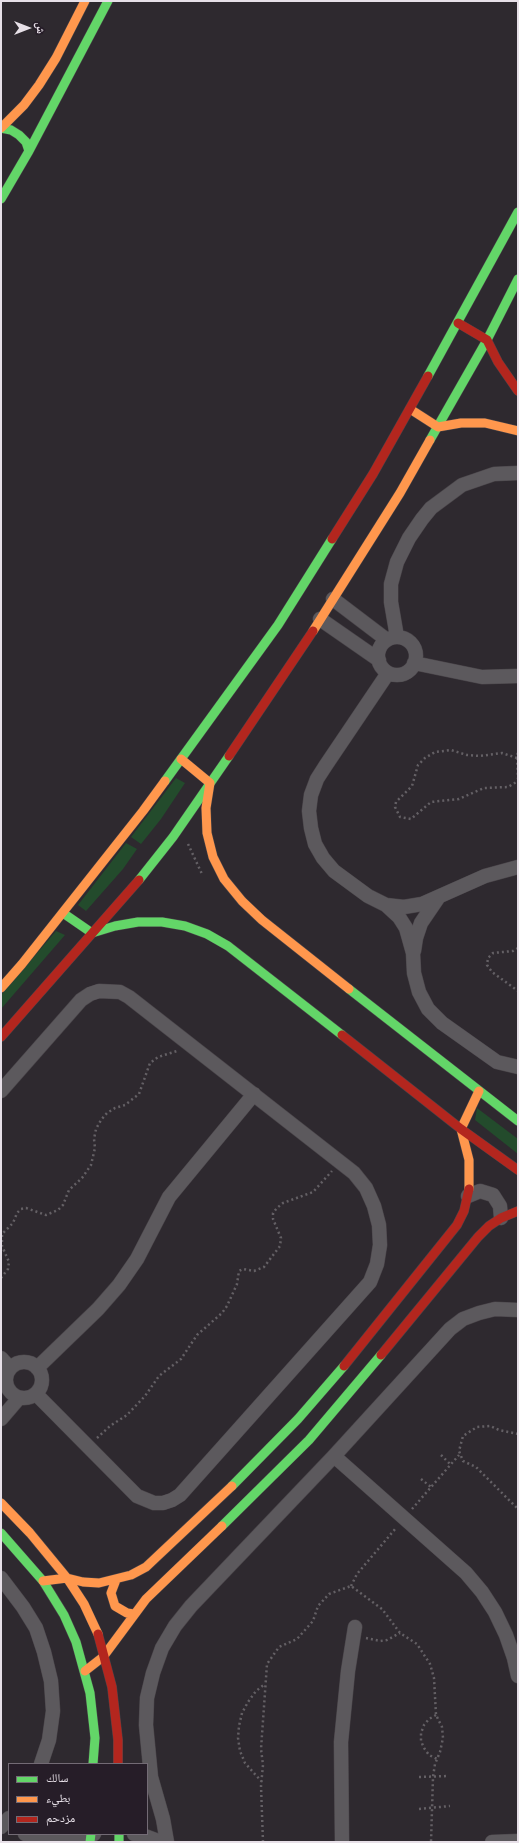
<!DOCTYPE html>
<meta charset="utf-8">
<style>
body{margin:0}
#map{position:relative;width:519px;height:1843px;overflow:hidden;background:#2e292f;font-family:Raleway,"Noto Naskh Arabic",sans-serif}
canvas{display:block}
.frame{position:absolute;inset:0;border:2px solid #e7e0e8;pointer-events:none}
.legend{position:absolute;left:8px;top:1763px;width:140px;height:72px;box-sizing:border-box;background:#261d28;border:1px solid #736b75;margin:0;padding:5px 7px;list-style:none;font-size:12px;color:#e7e0e8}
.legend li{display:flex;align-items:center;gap:8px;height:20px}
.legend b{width:20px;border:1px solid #736b75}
.north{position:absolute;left:8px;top:8px;width:40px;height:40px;-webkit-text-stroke:3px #261d28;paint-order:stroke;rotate:90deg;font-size:11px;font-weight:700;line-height:16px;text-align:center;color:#e7e0e8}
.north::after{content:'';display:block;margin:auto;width:14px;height:18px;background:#e7e0e8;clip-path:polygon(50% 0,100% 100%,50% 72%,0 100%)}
</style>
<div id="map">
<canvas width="519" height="1843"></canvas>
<div class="frame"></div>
<ul class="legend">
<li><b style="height:5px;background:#63d668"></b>سالك</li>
<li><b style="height:5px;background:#ff974d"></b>بطيء</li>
<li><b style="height:5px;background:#b3261e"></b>مزدحم</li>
</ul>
<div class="north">ش</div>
</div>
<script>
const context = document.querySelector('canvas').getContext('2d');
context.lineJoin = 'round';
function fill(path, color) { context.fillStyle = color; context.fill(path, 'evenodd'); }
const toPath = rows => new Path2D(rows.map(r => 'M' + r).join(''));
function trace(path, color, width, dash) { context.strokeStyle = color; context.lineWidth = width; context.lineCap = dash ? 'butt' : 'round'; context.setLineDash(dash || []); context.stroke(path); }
fill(toPath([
 [176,778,185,783,161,819,141,844,131,837],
 [126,843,137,849,123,869,86,911,78,905],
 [56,931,65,935,1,1009,1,995],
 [477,1108,518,1139,518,1154,475,1120]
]), '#234b2c');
const street = toPath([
 [333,599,387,640],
 [320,619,379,660],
 [397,637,391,602,391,584,397,562,409,538,422,519,431,508,462,485,494,474,518,473],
 '378 656a19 19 0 1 1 38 0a19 19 0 1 1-38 0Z',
 [414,663,482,677,518,676],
 [388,673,326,765,317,779,311,795,309,811,311,828,315,844,323,858,334,871,368,896,386,905,404,907,422,904,485,876,518,867],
 [386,905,399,917,406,928,413,953,414,973,419,992,428,1009,442,1023,497,1062,518,1067],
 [414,951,416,938,421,923,438,898],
 [1,1091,81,1000,90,994,99,991,120,992,129,997,354,1173,366,1188,374,1206,379,1225,380,1245,377,1264,370,1282,180,1495,172,1500,163,1503,154,1503,137,1496,36,1394],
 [468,1196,480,1191,493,1195,500,1206,501,1218],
 [1,1358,10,1368],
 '6 1380a18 18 0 1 1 36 0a18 18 0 1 1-36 0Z',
 [37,1368,98,1309,119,1285,137,1259,169,1197,254,1094],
 [1,1419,19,1398],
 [334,1456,466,1573,482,1592,495,1612,506,1635,514,1658,518,1676],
 [1,1578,23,1607,36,1628,44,1652,51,1681,53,1711,49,1740,41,1764],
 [1,1827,9,1818],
 [25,1834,37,1838,48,1840,90,1836,94,1834],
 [134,1834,145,1836,161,1842],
 [167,1842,163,1819,151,1777,146,1725,147,1698,153,1673,162,1648,175,1626,191,1606,334,1456,450,1329,463,1319,479,1313,495,1309,518,1310],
 [342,1842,341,1742,348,1671,355,1627],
 [492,1842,518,1841]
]);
const fast = toPath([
 [1,128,11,130,19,135,26,142,29,151],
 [1,199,29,151,108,1],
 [428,376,518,212],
 [430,440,487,340,518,279],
 [165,781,278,625,332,539],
 [139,880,173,837,229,756],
 [63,913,92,933,115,926,138,922,162,922,185,926,207,934,228,946,342,1035],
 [349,989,518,1121],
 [232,1486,298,1419,344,1366],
 [222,1526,309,1440,381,1355],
 [1,1533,43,1581,64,1615,76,1642,90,1693,95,1738,93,1764],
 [119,1834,119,1842],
 [90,1842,91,1834]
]);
const slow = toPath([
 [1,128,24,105,39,85,56,58,85,1],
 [410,409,438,427,461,423,485,423,518,431],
 [313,631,400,493,430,440],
 [181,759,210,783,206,808,207,833,213,857,224,879,242,901,262,920,349,989],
 [1,988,22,964,143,811,165,781],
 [469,1189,469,1160,461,1129,479,1091],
 [1,1503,30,1533,67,1578,84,1604,98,1634],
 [116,1580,111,1593,115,1606,127,1613,134,1614],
 [43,1581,67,1578,83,1582,99,1583,131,1575,146,1567,232,1486],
 [85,1671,103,1657,146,1599,222,1526]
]);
const jam = toPath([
 [458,323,487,340,498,362,518,391],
 [332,539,373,474,428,376],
 [229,756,313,631],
 [342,1035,461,1129,518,1170],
 [1,1037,139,880],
 [381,1355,478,1237,489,1226,501,1218,518,1211],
 [344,1366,457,1225,464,1211,469,1189],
 [98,1634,112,1687,118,1740,118,1764]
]);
trace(street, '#494449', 15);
trace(fast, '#494449', 10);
trace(slow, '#494449', 10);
trace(jam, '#494449', 10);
trace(toPath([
 [518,753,517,755,518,779],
 [517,758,502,753,480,756,467,755,451,750,435,752,425,758,418,765,412,786,396,802,395,807,400,817,411,819,431,802,459,799,484,788,508,787,518,781],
 [188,844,202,874],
 [518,948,513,951,493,953,488,958,487,965,492,972,518,991],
 [1,1278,8,1269,9,1262,2,1246,2,1234,13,1223,17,1213,21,1209,26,1208,46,1215,58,1210,63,1205,69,1190,82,1178,91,1165,95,1148,94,1139,96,1129,101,1120,107,1113,115,1108,125,1105,139,1094,150,1063,158,1057,177,1051],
 [518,1434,499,1430,490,1426,477,1427,463,1436,459,1451,463,1461,476,1467,518,1509],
 [97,1438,110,1426,127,1415,145,1396,159,1376,181,1359,197,1335,222,1313,227,1306,237,1284,239,1271,243,1269,254,1271,264,1267,280,1246,281,1238,273,1219,273,1213,277,1208,283,1203,313,1192,332,1171],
 [441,1455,450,1464],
 [421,1479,431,1487],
 [412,1509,459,1455],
 [351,1586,357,1574,396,1528],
 [366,1638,380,1641,387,1640,400,1633],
 [436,1715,429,1719,424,1725,421,1733,421,1741,424,1748,429,1755,437,1759],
 [419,1777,449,1776],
 [262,1782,245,1763,240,1751,238,1738,239,1726,242,1713,248,1702,256,1691,265,1684],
 [419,1809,450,1806],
 [263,1842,261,1786,263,1765,261,1749,267,1664,279,1647,297,1639,313,1621,318,1606,329,1594,351,1586,382,1609,400,1633,417,1644,430,1664,434,1678,436,1715,442,1727,443,1738,440,1752,435,1764,433,1777,431,1842]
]), '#646065', 2.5, [2, 3]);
trace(street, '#5c595d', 14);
trace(fast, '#63d668', 9);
trace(slow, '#ff974d', 9);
trace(jam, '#b3261e', 9);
</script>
